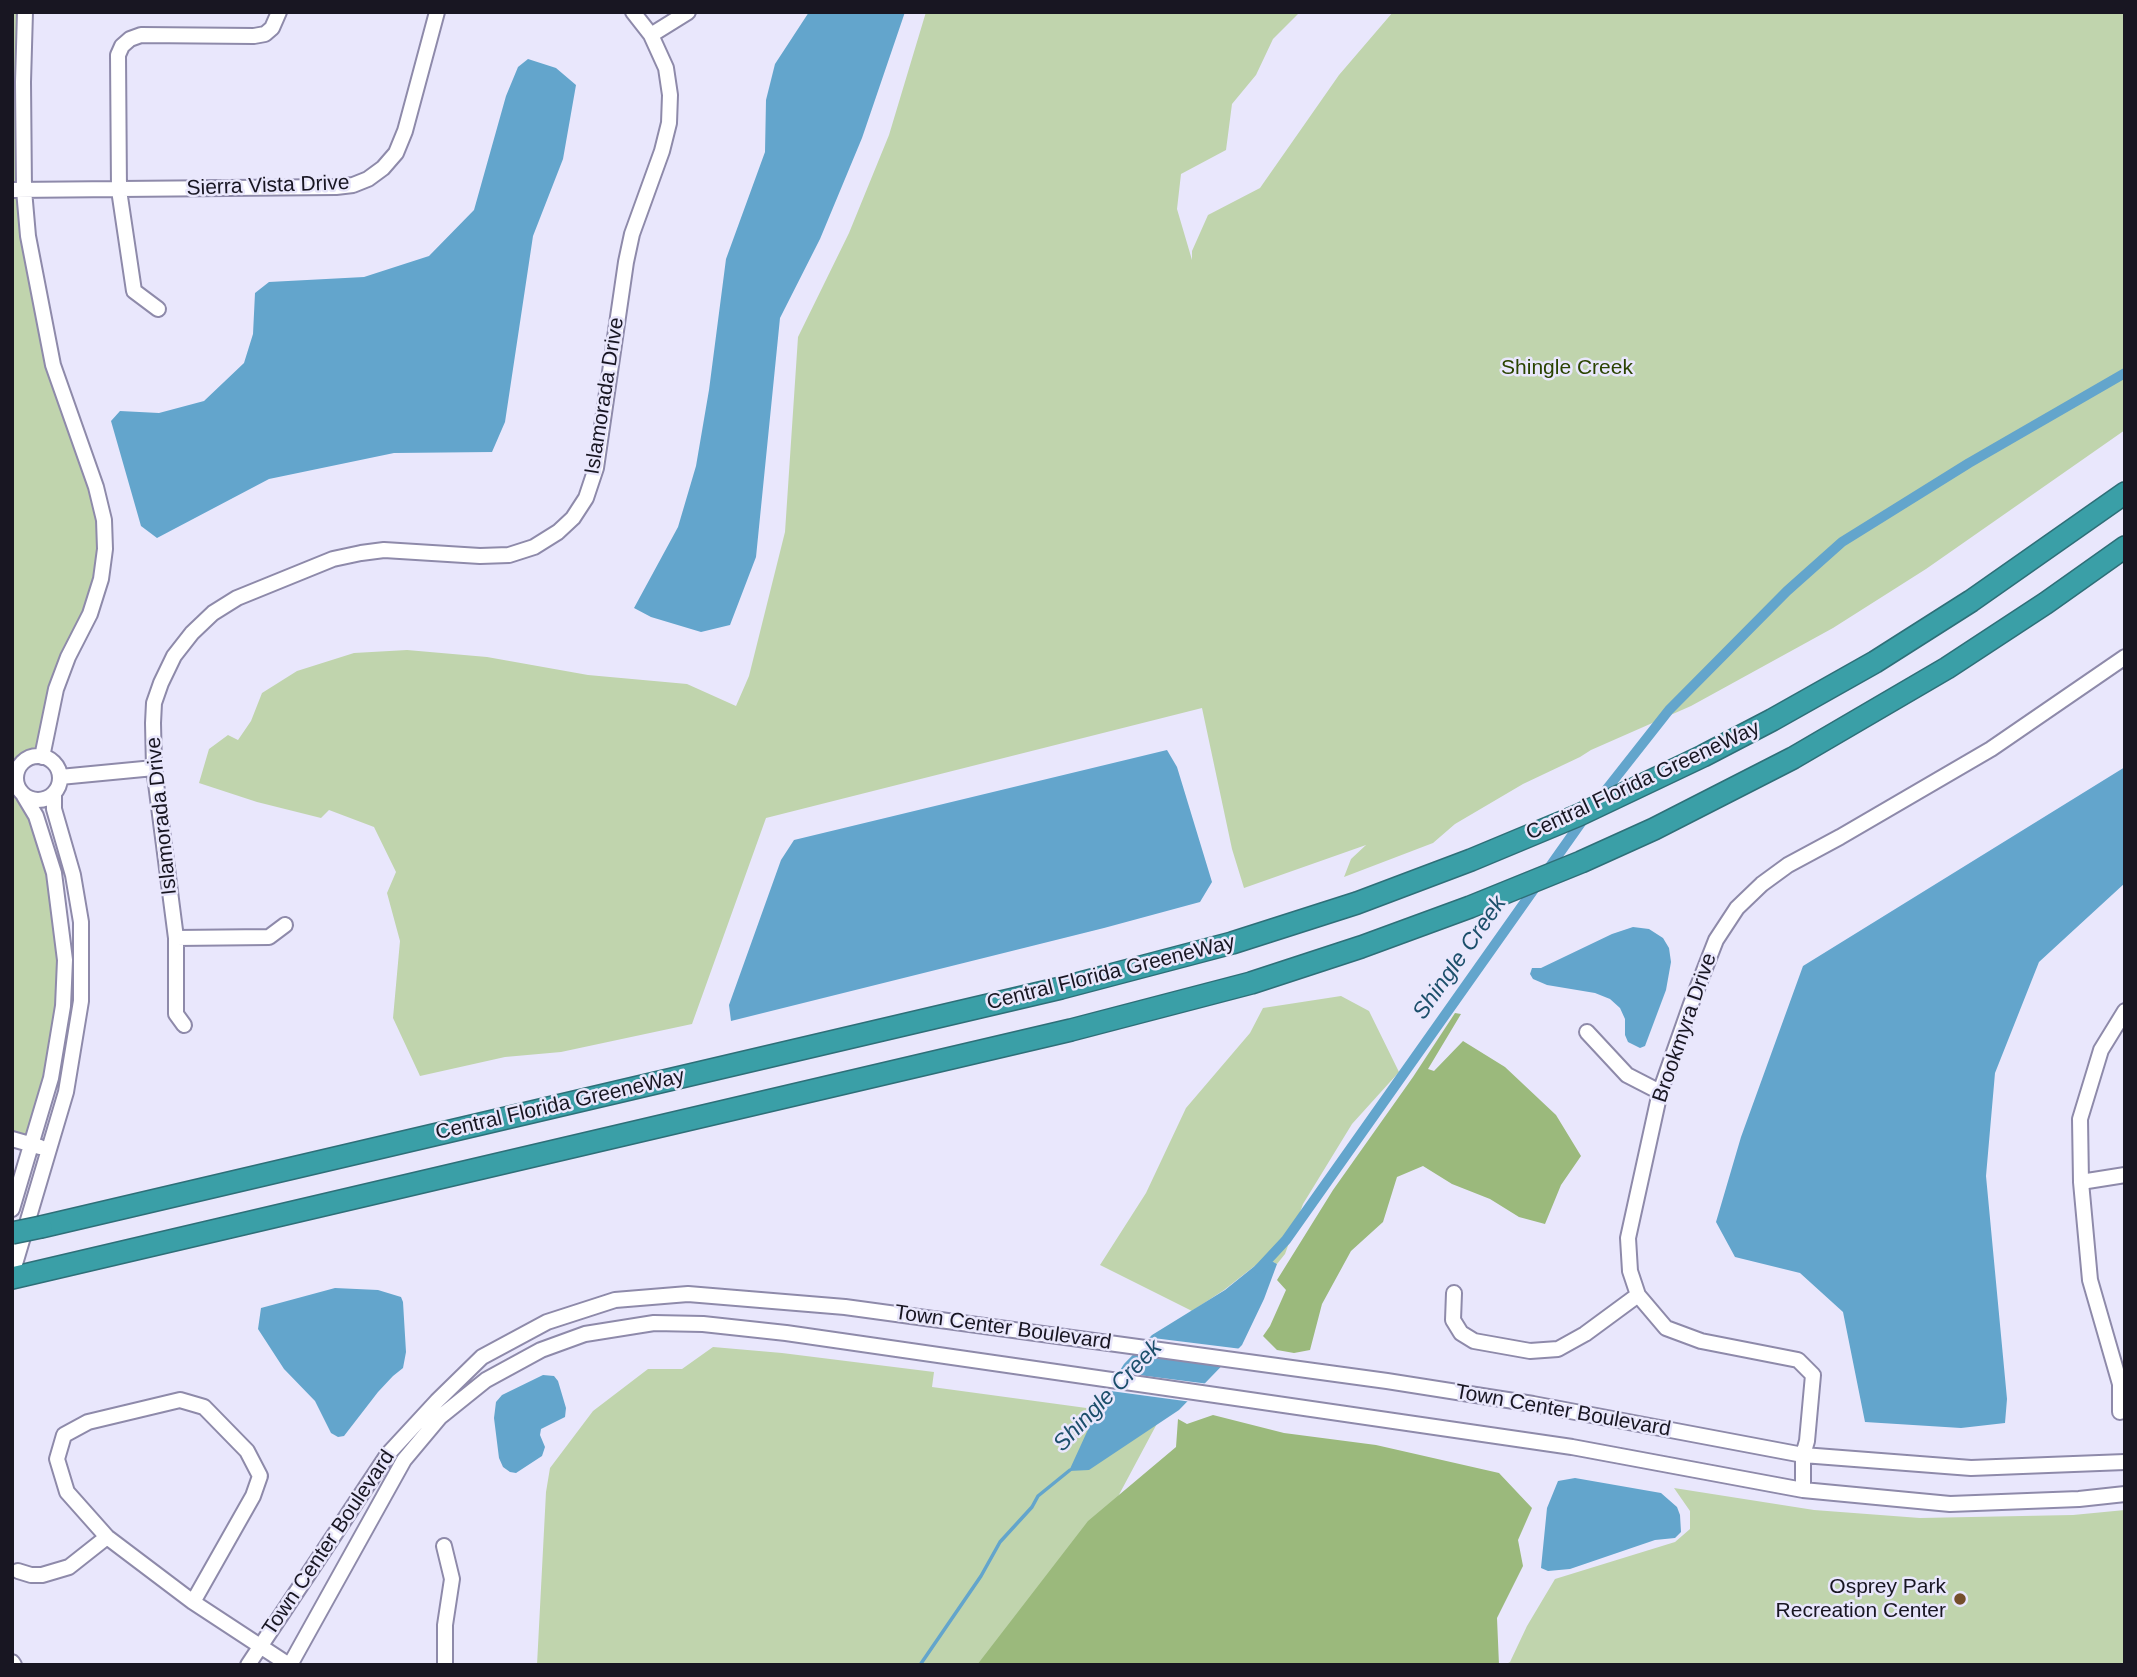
<!DOCTYPE html>
<style>
body{margin:0}
#map{position:relative;width:2137px;height:1677px;overflow:hidden;background:#e9e7fc;font-family:Helvetica,sans-serif}
canvas{display:block}
.frame{position:absolute;inset:0;border:14px solid #181622;pointer-events:none}
</style>
<div id="map">
<canvas width="2137" height="1677"></canvas>
<div class="frame"></div>
</div>
<script>
const context = document.querySelector('canvas').getContext('2d');
context.lineJoin = 'round';
function fill(path, color) { context.fillStyle = color; context.fill(path, 'evenodd'); }
const toPath = rows => new Path2D(rows.map(r => 'M' + r).join(''));
function trace(path, color, width, dash) { context.strokeStyle = color; context.lineWidth = width; context.lineCap = dash ? 'butt' : 'round'; context.setLineDash(dash || []); context.stroke(path); }
function write(font, color, halo, rows, align = 'center') {
  context.font = font + ' Helvetica,sans-serif'; context.lineWidth = 5; context.setLineDash([]); context.textBaseline = 'middle'; context.strokeStyle = halo; context.fillStyle = color; for (const [text, x, y, turn = 0] of rows) {
    context.save(); context.translate(x, y); context.rotate((+turn || 0) * Math.PI / 180); context.textAlign = isNaN(turn) ? turn : align; if (halo) context.strokeText(text, 0, 0); context.fillText(text, 0, 0); context.restore();
  }
}
fill(toPath([
 [12,12,25,12,28,236,74,428,105,549,68,657,42,757,28,759,20,765,15,779,19,791,36,816,65,960,32,1145,12,1139],
 [926,12,1300,12,1273,39,1256,75,1232,104,1226,150,1181,174,1177,209,1192,260,1192,251,1208,215,1260,188,1339,75,1393,12,2125,12,2125,430,1926,569,1833,628,1691,706,1591,750,1580,757,1523,784,1455,824,1433,843,1344,877,1351,859,1366,845,1244,888,1232,849,1202,708,766,818,692,1024,561,1052,505,1057,420,1076,393,1018,400,941,387,893,396,872,374,827,329,810,321,818,257,802,199,783,209,749,228,735,238,740,251,721,262,693,297,671,354,653,407,650,487,657,588,675,687,684,736,706,749,676,785,532,798,337,849,233,889,135],
 [1341,996,1369,1011,1399,1072,1352,1124,1303,1204,1285,1254,1277,1264,1268,1259,1261,1261,1224,1290,1192,1311,1100,1265,1146,1193,1186,1108,1250,1033,1263,1008],
 [713,1347,782,1353,934,1372,932,1387,1160,1418,1028,1665,537,1665,546,1492,550,1468,593,1411,648,1369,682,1369],
 [1674,1488,1814,1510,1920,1518,2073,1515,2125,1510,2125,1665,1504,1665,1510,1662,1527,1626,1555,1579,1675,1542,1690,1529,1690,1511]
]), '#c0d4ad');
fill(toPath([
 [1455,1013,1461,1014,1428,1069,1434,1071,1463,1041,1505,1067,1556,1115,1581,1156,1561,1185,1545,1224,1519,1217,1490,1199,1452,1184,1423,1166,1397,1177,1383,1222,1351,1251,1322,1304,1310,1350,1294,1353,1277,1350,1263,1336,1270,1326,1286,1290,1277,1280,1333,1190,1413,1077],
 [1213,1415,1284,1433,1376,1445,1499,1473,1532,1508,1518,1540,1523,1566,1497,1618,1499,1665,977,1665,1088,1521,1176,1447,1178,1419,1187,1424]
]), '#9bb97c');
fill(toPath([
 [809,12,905,12,862,138,820,239,780,318,756,557,730,625,701,632,651,617,634,608,678,527,696,466,709,390,726,259,765,152,766,100,775,64],
 [528,59,556,68,576,85,563,159,533,236,505,422,492,452,394,453,269,479,157,538,141,526,111,421,120,411,159,413,204,401,244,363,253,334,255,293,269,282,364,277,429,256,474,210,506,96,518,67],
 [1167,750,1177,767,1212,882,1200,902,1104,928,731,1021,729,1005,781,860,794,840],
 [2125,767,2125,883,2039,962,1995,1073,1986,1176,2007,1399,2005,1423,1961,1428,1865,1422,1843,1312,1800,1273,1735,1257,1716,1222,1741,1137,1803,966],
 [1633,927,1649,929,1663,938,1669,948,1671,962,1666,990,1645,1046,1640,1048,1628,1042,1625,1035,1625,1019,1620,1008,1610,999,1595,993,1547,985,1533,979,1530,974,1532,968,1541,968,1612,934],
 [1268,1259,1277,1264,1264,1299,1242,1345,1179,1410,1089,1470,1069,1471,1102,1399,1124,1364,1152,1335,1225,1290,1261,1261],
 [335,1288,378,1290,401,1297,403,1302,406,1352,403,1368,393,1376,378,1392,344,1436,338,1437,331,1433,315,1401,284,1369,258,1329,261,1308],
 [543,1375,554,1376,558,1381,566,1408,565,1417,541,1429,540,1435,545,1447,542,1456,516,1473,510,1472,503,1467,499,1458,494,1418,496,1402,502,1395],
 [1575,1478,1661,1493,1677,1507,1680,1515,1681,1532,1675,1538,1655,1540,1570,1569,1548,1571,1541,1568,1547,1508,1558,1481]
]), '#63a5cc');
fill(toPath([
 [1145,1337,1242,1349,1225,1367,1129,1354],
 [1115,1372,1209,1384,1192,1402,1103,1390]
]), '#e9e7fc');
trace(toPath([
 [920,1665,981,1576,1000,1542,1032,1507,1038,1496,1070,1470]
]), '#63a5cc', 3.5);
trace(toPath([
 [1595,804,1669,710,1787,591,1842,542,1969,463,2125,373],
 [1259,1269,1286,1240,1585,817]
]), '#63a5cc', 10);
const minor = toPath([
 [25,12,23,82,24,190,28,236,53,365,96,487,104,520,105,549,101,579,90,614,68,657,56,689,42,757],
 [651,35,688,12],
 [12,190,336,187,353,185,368,179,383,168,396,153,405,131,437,12],
 [158,309,134,291,119,190,118,55,122,46,130,39,141,35,254,36,265,34,272,28,279,12],
 '16 778a22 22 0 1 1 44 0a22 22 0 1 1-44 0Z',
 [60,777,154,768],
 [176,938,269,937,285,925],
 [184,1025,176,1014,176,938,154,768,153,723,154,703,161,683,174,656,192,633,213,613,237,598,333,559,361,553,384,550,480,556,509,555,534,547,558,532,573,518,586,498,596,468,626,262,632,234,662,151,669,123,670,95,666,68,651,35,633,12],
 [1587,1032,1627,1075,1660,1092],
 [12,1139,40,1147],
 [2081,1182,2125,1175],
 [12,1209,51,1078,63,1006,65,960,54,873,36,816,24,796],
 [12,1274,66,1092,81,1001,81,922,73,875,54,809,54,794],
 [1454,1293,1453,1320,1461,1333,1474,1341,1530,1351,1558,1349,1585,1334,1638,1295],
 [2120,1412,2120,1384,2090,1280,2081,1182,2080,1119,2101,1050,2125,1011],
 [1803,1490,1803,1455,1807,1441,1813,1375,1798,1360,1701,1341,1666,1328,1638,1295,1630,1271,1628,1238,1660,1092,1691,1004,1716,940,1737,908,1762,884,1788,865,1840,837,1991,749,2125,657],
 [444,1546,452,1579,445,1625,445,1665],
 [18,1571,31,1575,42,1575,69,1567,107,1537],
 [193,1602,253,1496,260,1476,247,1451,204,1407,180,1400,88,1422,64,1435,57,1459,67,1492,107,1537,193,1602,289,1665],
 [12,1662,14,1665],
 [248,1665,388,1454,437,1401,482,1357,547,1322,615,1300,688,1294,845,1307,1387,1381,1533,1404,1803,1455,1971,1468,2125,1462],
 [290,1665,404,1460,440,1417,486,1380,541,1350,585,1334,654,1323,703,1324,786,1333,1229,1397,1572,1447,1803,1490,1950,1504,2079,1499,2125,1494]
]);
const highway = toPath([
 [41,1227,1061,988,1232,943,1357,903,1471,860,1579,815,1703,756,1772,720,1875,662,1971,601,2125,493],
 [12,1278,1071,1030,1251,983,1361,947,1470,907,1581,862,1654,829,1793,758,1947,668,2046,603,2125,547]
]);
trace(minor, '#8e8aaa', 18);
trace(highway, '#2e6f78', 24);
trace(minor, '#fff', 14);
trace(highway, '#3a9fa7', 21);
const highwayBridge = toPath([
 [12,1233,41,1227]
]);
trace(highwayBridge, '#2e6f78', 24, []);
trace(highwayBridge, '#3a9fa7', 21);
for (const [x, y, r, color] of [
 [1960,1599,7,"#744e2b"]
]) { const dot = new Path2D(); dot.arc(x, y, r, 0, 2 * Math.PI); context.fillStyle = color; context.fill(dot); trace(dot, '#e9e7fc', 2.5); }
write('21px', '#181622', '#e9e7fc', [
 ["Sierra Vista Drive",268,186,-2],
 ["Islamorada Drive",605,396,-81],
 ["Central Florida GreeneWay",1643,781,-25],
 ["Islamorada Drive",162,816,-96],
 ["Central Florida GreeneWay",1111,973,-14],
 ["Brookmyra Drive",1685,1028,-71],
 ["Central Florida GreeneWay",560,1105,-13],
 ["Town Center Boulevard",1003,1328,8],
 ["Town Center Boulevard",1563,1411,10],
 ["Town Center Boulevard",329,1543,-56]
]);
write('21px', '#2a4300', '#e9e7fc', [
 ["Shingle Creek",1567,368]
]);
write('21px', '#181622', '#e9e7fc', [
 ["Osprey Park",1946,1587],
 ["Recreation Center",1946,1611]
], 'right');
write('italic 23px', '#1c4f6b', '#e9e7fc', [
 ["Shingle Creek",1460,958,-55],
 ["Shingle Creek",1108,1396,-46]
]);
</script>
